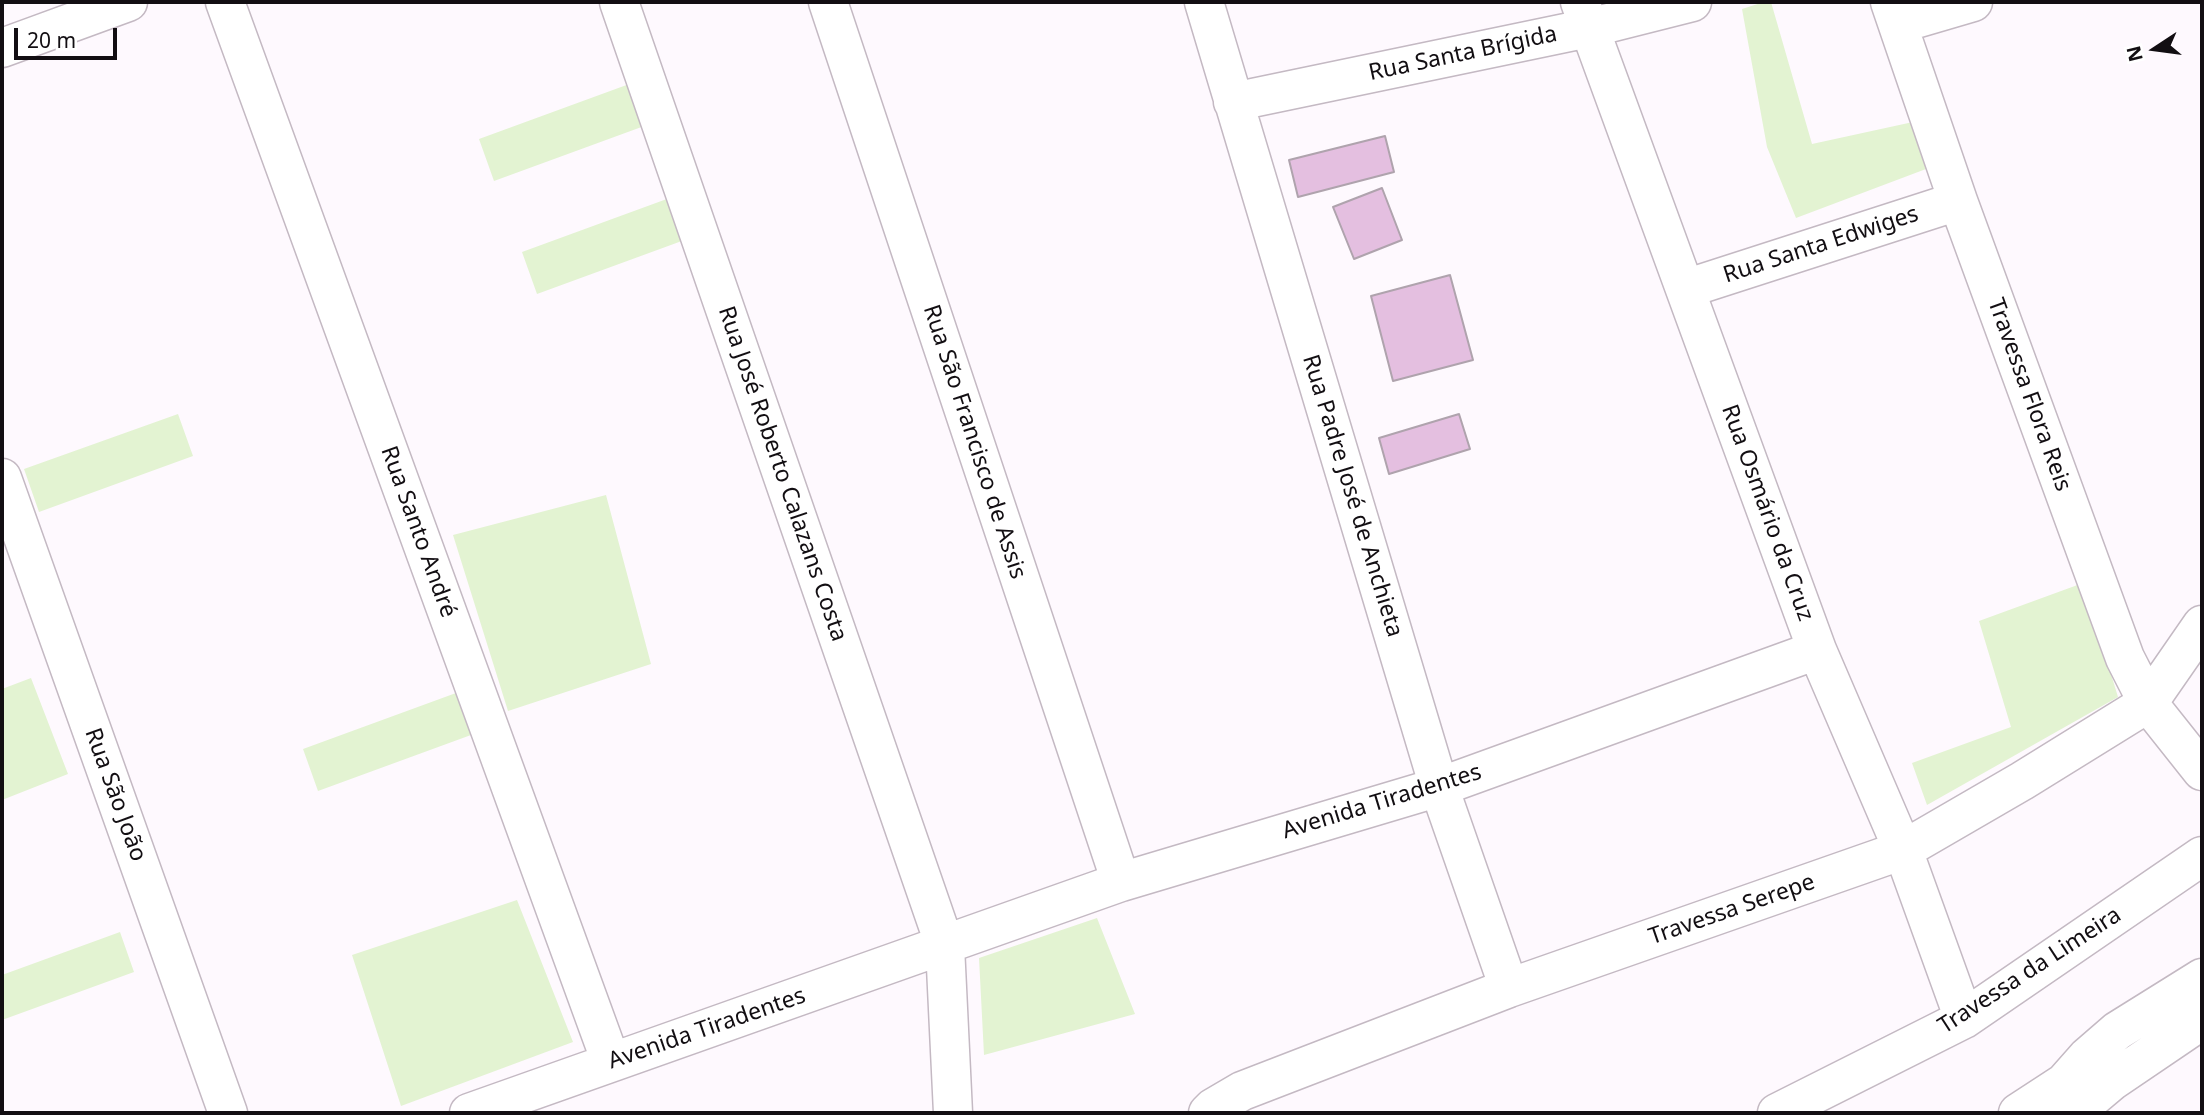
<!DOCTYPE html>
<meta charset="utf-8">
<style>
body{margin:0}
#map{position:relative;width:2204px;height:1115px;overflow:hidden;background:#fef9fe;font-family:"Noto Sans",sans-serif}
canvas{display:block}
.frame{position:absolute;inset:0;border:4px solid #120e12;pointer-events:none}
.north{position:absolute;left:2120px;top:14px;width:70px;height:70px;-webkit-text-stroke:5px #fff;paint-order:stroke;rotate:257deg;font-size:19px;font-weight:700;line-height:28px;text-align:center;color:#120e12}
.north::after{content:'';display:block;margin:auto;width:24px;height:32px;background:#120e12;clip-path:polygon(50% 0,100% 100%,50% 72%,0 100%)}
.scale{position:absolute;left:14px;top:28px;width:103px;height:32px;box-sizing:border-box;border:4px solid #120e12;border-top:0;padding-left:9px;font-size:21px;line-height:24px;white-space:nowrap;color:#120e12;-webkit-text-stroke:5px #fff;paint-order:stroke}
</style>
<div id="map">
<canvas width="2204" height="1115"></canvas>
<div class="frame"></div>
<div class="north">N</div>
<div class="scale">20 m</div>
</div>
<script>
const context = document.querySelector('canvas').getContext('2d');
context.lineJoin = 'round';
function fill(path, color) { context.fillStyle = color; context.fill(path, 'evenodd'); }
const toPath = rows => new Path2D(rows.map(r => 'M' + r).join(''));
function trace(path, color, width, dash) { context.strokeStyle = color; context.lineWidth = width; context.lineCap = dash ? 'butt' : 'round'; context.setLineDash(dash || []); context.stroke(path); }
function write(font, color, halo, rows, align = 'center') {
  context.font = font + ' "Noto Sans",sans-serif'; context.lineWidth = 5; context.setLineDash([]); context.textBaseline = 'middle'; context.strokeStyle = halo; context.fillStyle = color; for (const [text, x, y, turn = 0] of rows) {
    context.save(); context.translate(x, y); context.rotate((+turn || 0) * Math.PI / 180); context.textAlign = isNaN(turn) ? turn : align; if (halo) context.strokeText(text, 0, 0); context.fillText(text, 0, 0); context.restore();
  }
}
fill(toPath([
 [1764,2,1771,2,1812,144,1913,122,1926,169,1796,218,1767,147,1742,9],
 [632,83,647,125,494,181,479,139],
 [675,196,690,238,537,294,522,252],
 [178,414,193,456,39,512,24,469],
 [606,495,651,664,508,711,453,535],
 [2083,583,2118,697,1927,805,1912,763,2011,727,1979,621],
 [31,678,68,774,2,800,2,689],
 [456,693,471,735,318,791,303,749],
 [517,900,573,1042,401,1106,352,955],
 [1097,918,1135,1014,984,1055,979,958],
 [120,932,134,972,2,1020,2,975]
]), '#e3f3d2');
const building = toPath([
 [1385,136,1394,172,1298,197,1289,160,1385,136],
 [1382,188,1402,240,1354,259,1333,207,1382,188],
 [1450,275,1473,360,1393,381,1371,296,1450,275],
 [1459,414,1470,449,1389,474,1379,438,1459,414]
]);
fill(building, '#e4bfe0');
trace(building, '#afa3ad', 2);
const street = toPath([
 [225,2,611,1062],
 [619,2,945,946,953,1113],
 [828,2,1121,882],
 [1204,2,1439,787,1509,988],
 [1580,2,1817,650,1903,850,1964,1019],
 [1890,2,1958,201,2125,658,2148,703,2202,771],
 [1898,24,1973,2],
 [2,48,128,2],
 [1233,102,1589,28,1692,2],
 [1685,289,1958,201],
 [2,478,228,1113],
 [469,1113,1121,882,1439,787,1817,650],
 [1208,1113,1213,1108,1242,1091,1509,988,1903,850,2022,781,2148,703,2202,625],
 [1777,1113,1964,1019,2202,856],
 [2018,1113,2064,1083,2087,1057,2117,1031,2202,978],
 [2074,1113,2112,1081,2202,1020]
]);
trace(street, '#c4b9c3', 41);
trace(street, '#fff', 38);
write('23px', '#120e12', '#fff', [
 ["Rua Santa Brígida",1463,54,-12],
 ["Rua Santa Edwiges",1821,245,-18],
 ["Travessa Flora Reis",2029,395,70],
 ["Rua São Francisco de Assis",974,442,72],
 ["Rua José Roberto Calazans Costa",782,474,71],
 ["Rua Padre José de Anchieta",1352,496,73],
 ["Rua Osmário da Cruz",1767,513,70],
 ["Rua Santo André",418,532,70],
 ["Rua São João",115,795,70],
 ["Avenida Tiradentes",1382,802,-17],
 ["Travessa Serepe",1732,910,-19],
 ["Travessa da Limeira",2030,971,-33],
 ["Avenida Tiradentes",707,1029,-19]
]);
</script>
